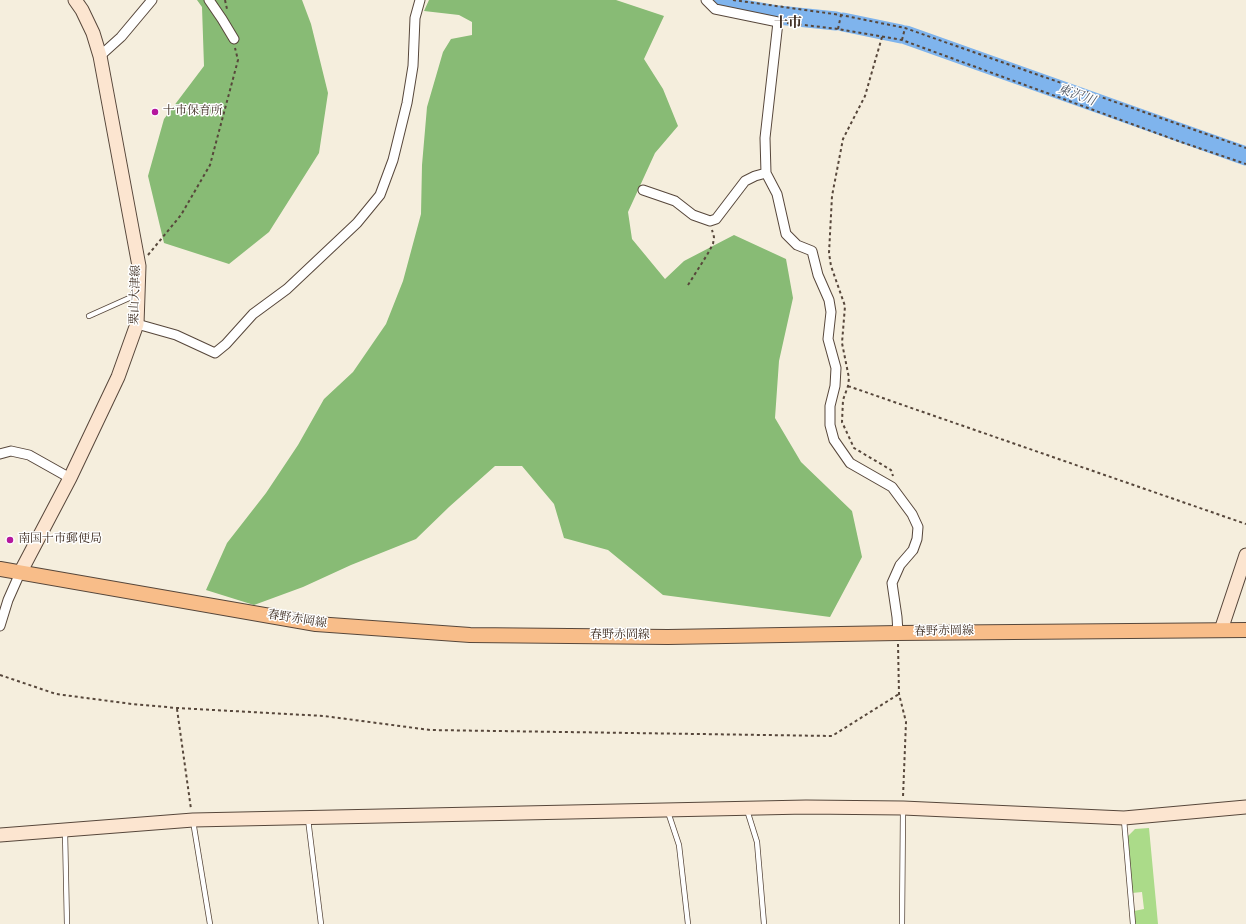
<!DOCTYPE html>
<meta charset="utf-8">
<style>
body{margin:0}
canvas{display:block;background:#f5eedd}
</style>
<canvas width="1246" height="924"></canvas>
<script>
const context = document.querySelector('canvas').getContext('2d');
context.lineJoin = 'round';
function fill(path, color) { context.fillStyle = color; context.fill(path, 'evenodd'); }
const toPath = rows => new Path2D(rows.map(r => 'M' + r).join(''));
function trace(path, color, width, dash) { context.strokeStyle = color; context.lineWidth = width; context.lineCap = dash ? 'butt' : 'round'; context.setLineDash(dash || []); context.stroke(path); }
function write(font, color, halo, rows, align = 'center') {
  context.font = font + ' "IM FELL English","Noto Serif JP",serif'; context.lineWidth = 3; context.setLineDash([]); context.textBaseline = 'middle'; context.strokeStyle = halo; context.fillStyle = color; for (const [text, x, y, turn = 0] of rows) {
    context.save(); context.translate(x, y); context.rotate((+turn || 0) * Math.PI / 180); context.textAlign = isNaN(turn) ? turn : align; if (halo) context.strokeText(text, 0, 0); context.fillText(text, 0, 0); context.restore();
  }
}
fill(toPath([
 [1149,828,1158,924,1135,924,1134,911,1144,909,1142,892,1132,893,1128,836,1135,829]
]), '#abdb89');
fill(toPath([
 [197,0,302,0,311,24,328,93,319,153,269,232,229,264,164,243,148,176,164,119,204,66,202,7],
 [429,0,616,0,664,16,644,59,663,89,678,126,655,153,628,212,632,239,665,279,684,261,734,235,786,259,793,298,779,361,775,418,801,462,852,511,862,557,830,617,663,595,608,550,564,538,554,504,522,466,495,466,449,507,416,539,351,565,303,587,254,605,206,590,227,543,266,493,298,445,324,399,353,372,386,324,403,281,421,214,422,165,427,107,443,52,451,39,472,35,472,22,459,15,424,11]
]), '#88bb75');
trace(toPath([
 [714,0,726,6,778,15,836,21],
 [843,22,901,34],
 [906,35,1246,156]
]), '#7fb4ed', 19);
const lane = toPath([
 [89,316,136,295],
 [747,810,757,842,764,924],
 [668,812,679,845,688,924],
 [308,819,321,924],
 [1124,820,1133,924],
 [193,821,210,924],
 [65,832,67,924],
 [902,924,903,810]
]);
const street = toPath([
 [209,0,222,19,234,39],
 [706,0,715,9,778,22,765,138,766,173,777,194,786,234,797,245,812,251,818,275,829,300,831,312,828,339,836,368,835,386,830,406,830,425,834,440,850,463,892,487,912,514,918,527,917,539,913,550,900,565,892,583,897,617,898,633],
 [100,56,121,37,152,0],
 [643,190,675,201,693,215,710,221,716,219,745,181,755,176,766,173],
 [137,324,176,335,215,353,226,344,253,314,287,289,357,223,380,195,393,160,407,103,413,66,415,18,420,0],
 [0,454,11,451,29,455,70,478],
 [0,626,8,600,20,573]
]);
const secondary = toPath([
 [20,573,70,478,118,377,137,324,139,266,100,56,93,33,82,10,75,0],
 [1221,630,1246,555],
 [0,835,193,820,806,807,903,808,1124,818,1246,807]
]);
const primary = toPath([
 [0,569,316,624,470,635,668,637,898,633,1246,630]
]);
trace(lane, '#57473b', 6);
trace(street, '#57473b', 11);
trace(secondary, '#57473b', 15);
trace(primary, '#57473b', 16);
trace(toPath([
 [225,0,227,9],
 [733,0,841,15,905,28,1246,148],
 [787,23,838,29,902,40,1181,142,1246,164],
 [838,29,841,15],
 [882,37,865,96,843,139,832,196,829,253,831,266,845,306,842,343,849,378,848,386,843,400,842,422,854,448,891,470,893,476],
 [902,40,905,28],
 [148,255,181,215,210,165,238,60,235,48],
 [688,285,707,255,713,244,714,237,712,230],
 [848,386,1246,524],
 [898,644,899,694,906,722,903,797],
 [0,675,56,694,132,704,177,708,324,716,430,730,832,736,899,694],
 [177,709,191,809]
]), '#57473b', 2, [3, 3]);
trace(lane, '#fff', 4.5);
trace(street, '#fff', 9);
trace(secondary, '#fce5d0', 13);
trace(primary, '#f8bd89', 14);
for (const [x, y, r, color] of [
 [155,112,4,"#b5179e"],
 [10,540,4,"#b5179e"]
]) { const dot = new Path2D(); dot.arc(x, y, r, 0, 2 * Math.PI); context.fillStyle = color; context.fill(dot); trace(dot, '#fff', 1.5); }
write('12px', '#3b2a1e', '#fff', [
 ["十市保育所",163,112],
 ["南国十市郵便局",18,540]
], 'left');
write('12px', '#3b2a1e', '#fff', [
 ["栗山大津線",136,295,-88],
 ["春野赤岡線",297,620,9],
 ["春野赤岡線",944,632,-1],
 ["春野赤岡線",620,636]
]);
write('italic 13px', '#535a66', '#fff', [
 ["東沢川",1076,96,20]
]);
write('bold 14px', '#3b2a1e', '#fff', [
 ["十市",788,24]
]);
</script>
